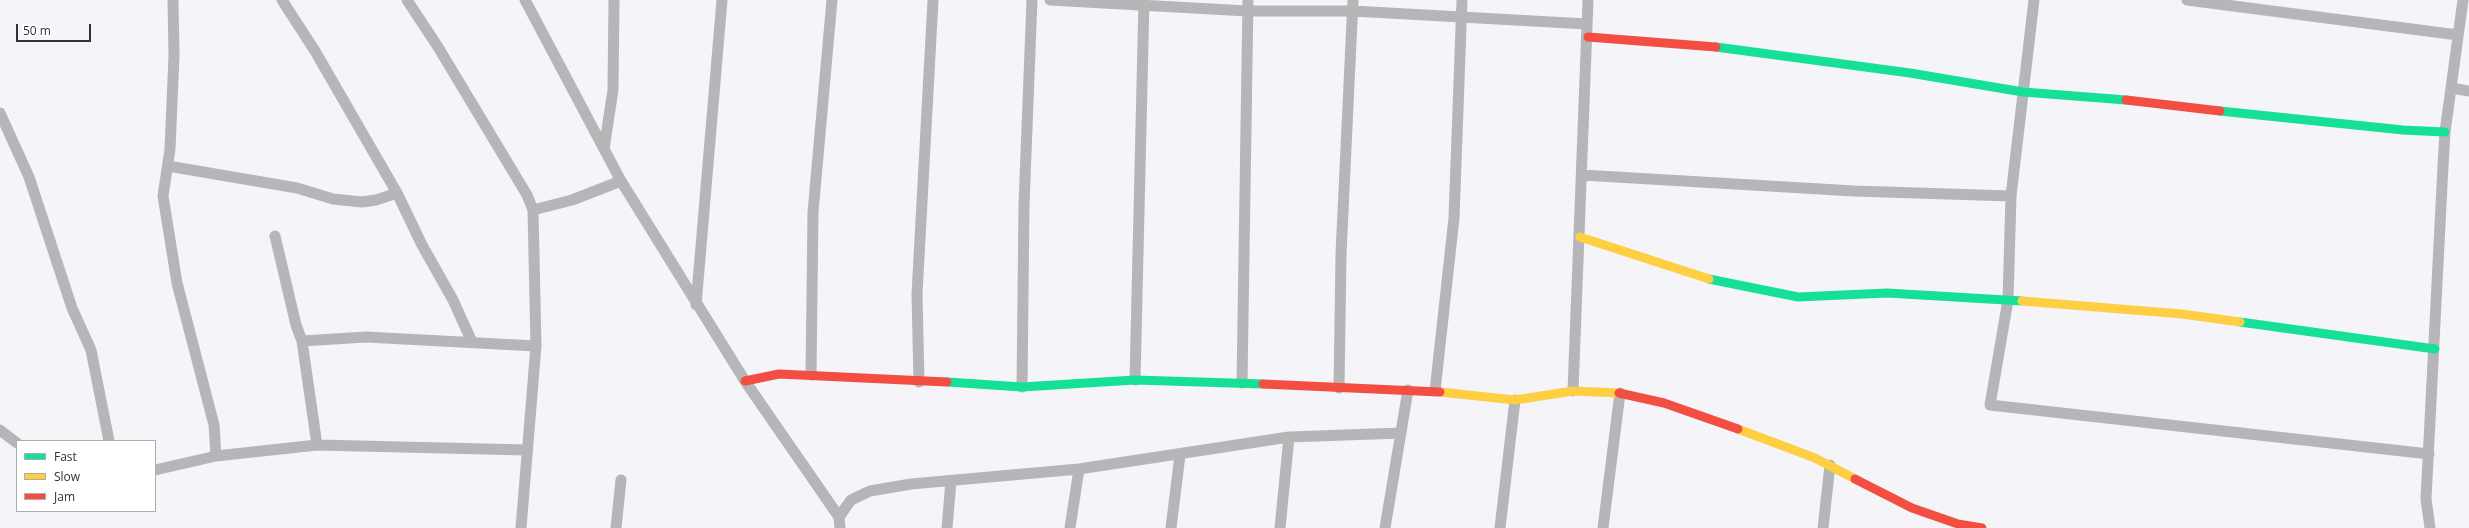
<!DOCTYPE html>
<style>
body{margin:0}
#map{position:relative;width:2469px;height:528px;overflow:hidden;background:#f5f4f9;font-family:"Open Sans",sans-serif}
canvas{display:block}
.legend{position:absolute;left:16px;top:440px;width:140px;height:72px;box-sizing:border-box;background:#fff;border:1px solid #adadae;margin:0;padding:5px 7px;list-style:none;font-size:12px;color:#323134}
.legend li{display:flex;align-items:center;gap:8px;height:20px}
.legend b{width:20px;border:1px solid #adadae}
.scale{position:absolute;left:16px;top:24px;width:75px;height:18px;box-sizing:border-box;border:2px solid #323134;border-top:0;padding-left:5px;font-size:12px;line-height:14px;white-space:nowrap;color:#323134;-webkit-text-stroke:3px #fff;paint-order:stroke}
</style>
<div id="map">
<canvas width="2469" height="528"></canvas>
<ul class="legend">
<li><b style="height:5px;background:#16e098"></b>Fast</li>
<li><b style="height:5px;background:#ffcf43"></b>Slow</li>
<li><b style="height:5px;background:#f24e42"></b>Jam</li>
</ul>
<div class="scale">50 m</div>
</div>
<script>
const context = document.querySelector('canvas').getContext('2d');
context.lineJoin = 'round';
const toPath = rows => new Path2D(rows.map(r => 'M' + r).join(''));
function trace(path, color, width, dash) { context.strokeStyle = color; context.lineWidth = width; context.lineCap = dash ? 'butt' : 'round'; context.setLineDash(dash || []); context.stroke(path); }
trace(toPath([
 [173,0,174,56,170,149,163,196,177,283,214,425,216,456],
 [282,0,315,51,397,193,422,245,453,300,472,342],
 [407,0,438,47,527,195,533,210,536,346,521,528],
 [525,0,621,181,745,381,839,517,840,528],
 [1050,0,1247,11,1353,11,1587,24],
 [2034,0,2011,196,2008,300,1990,405,2429,454],
 [2187,0,2458,35],
 [2451,88,2469,91],
 [0,113,29,177,72,308,91,350,109,441],
 [604,149,613,90,614,0],
 [168,166,297,188,333,199,362,202,376,200,397,193],
 [1582,175,1854,191,2011,196],
 [533,210,572,200,621,181],
 [275,236,296,325,302,341,317,445],
 [696,305,722,0],
 [302,341,366,337,536,346],
 [811,375,813,212,832,0],
 [1135,380,1144,0],
 [919,382,917,294,933,0],
 [1242,383,1248,0],
 [1022,387,1024,205,1032,0],
 [1339,388,1341,254,1353,0],
 [1435,391,1454,218,1462,0],
 [1573,391,1588,0],
 [0,430,17,443],
 [155,470,216,456,317,445,527,450],
 [839,517,851,500,870,491,911,484,1079,469,1289,437,1401,433],
 [616,528,621,480],
 [947,528,951,481],
 [1070,528,1079,469],
 [1171,528,1180,455],
 [1280,528,1289,437],
 [1385,528,1408,390],
 [1500,528,1515,400],
 [1603,528,1620,393],
 [1823,528,1830,465],
 [2430,528,2426,499,2443,166,2445,132,2463,0]
]), '#b5b6b8', 11);
trace(toPath([
 [1716,47,1910,73,2023,92,2126,100],
 [2220,111,2403,130,2445,132],
 [1709,279,1798,297,1887,293,2022,301],
 [2240,322,2435,349],
 [947,382,1022,387,1135,380,1263,384]
]), '#16e098', 9);
trace(toPath([
 [1580,237,1709,279],
 [2022,301,2182,314,2240,322],
 [1440,392,1515,400,1573,391,1619,393],
 [1738,429,1815,458,1855,479]
]), '#ffcf43', 9);
trace(toPath([
 [1588,37,1716,47],
 [2126,100,2220,111],
 [745,381,779,374,947,382],
 [1263,384,1440,392],
 [1619,393,1664,403,1738,429],
 [1855,479,1912,508,1958,524,1982,528]
]), '#f24e42', 9);
</script>
